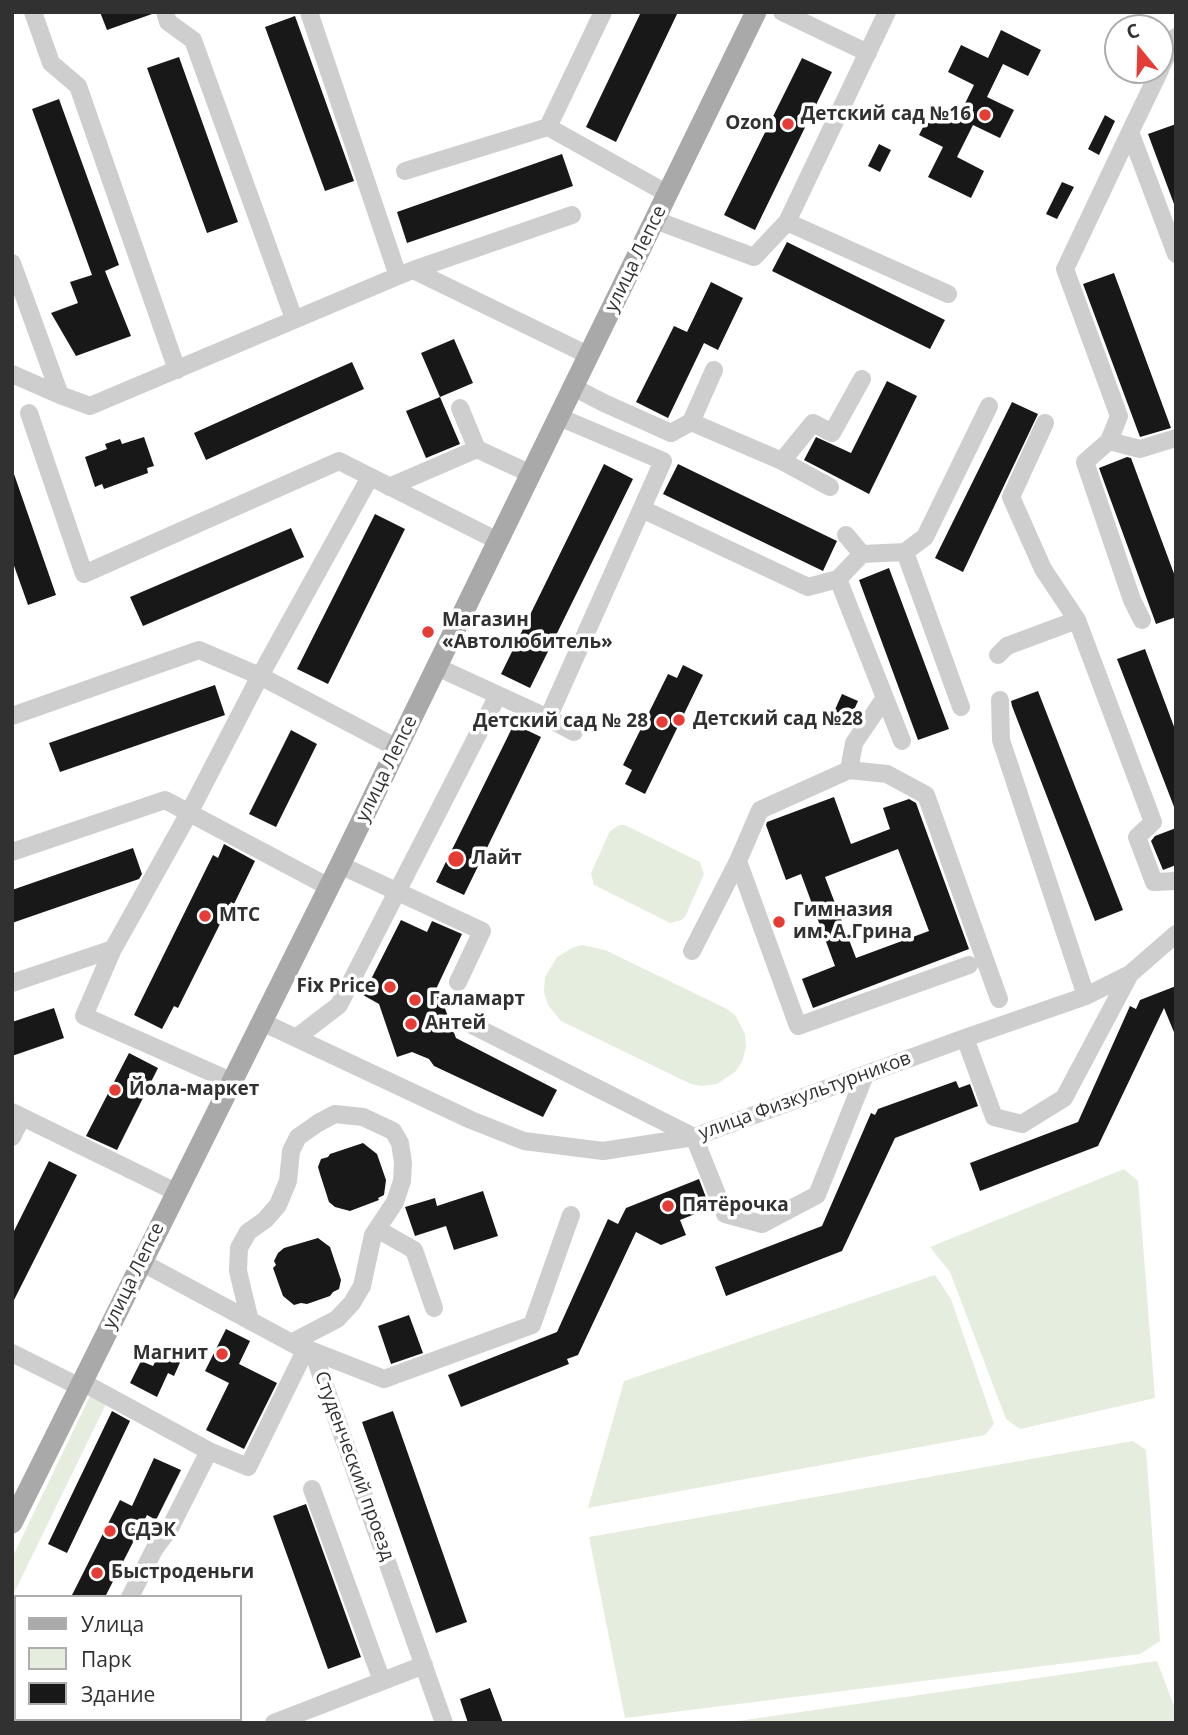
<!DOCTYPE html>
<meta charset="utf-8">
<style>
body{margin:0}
#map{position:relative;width:1188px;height:1735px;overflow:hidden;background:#fff;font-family:"Open Sans",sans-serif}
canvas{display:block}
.frame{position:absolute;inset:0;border:14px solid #313131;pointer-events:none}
.legend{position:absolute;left:14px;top:1595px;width:228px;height:126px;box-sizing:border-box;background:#fff;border:2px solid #adadad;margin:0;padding:9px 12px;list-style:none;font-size:21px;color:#313131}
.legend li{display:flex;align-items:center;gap:14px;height:35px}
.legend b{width:35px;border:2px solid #adadad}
.north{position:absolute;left:1104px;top:14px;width:70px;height:70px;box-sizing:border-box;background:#fff;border:2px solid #adadad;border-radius:50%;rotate:341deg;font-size:19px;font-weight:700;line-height:28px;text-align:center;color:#313131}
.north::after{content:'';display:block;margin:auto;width:24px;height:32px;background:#e53c35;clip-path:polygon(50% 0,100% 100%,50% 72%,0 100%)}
</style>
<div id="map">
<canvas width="1188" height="1735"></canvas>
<div class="frame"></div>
<ul class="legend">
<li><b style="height:9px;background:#a9a9a9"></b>Улица</li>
<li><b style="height:19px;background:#e5eddf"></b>Парк</li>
<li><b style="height:19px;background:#181818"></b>Здание</li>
</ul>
<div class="north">С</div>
</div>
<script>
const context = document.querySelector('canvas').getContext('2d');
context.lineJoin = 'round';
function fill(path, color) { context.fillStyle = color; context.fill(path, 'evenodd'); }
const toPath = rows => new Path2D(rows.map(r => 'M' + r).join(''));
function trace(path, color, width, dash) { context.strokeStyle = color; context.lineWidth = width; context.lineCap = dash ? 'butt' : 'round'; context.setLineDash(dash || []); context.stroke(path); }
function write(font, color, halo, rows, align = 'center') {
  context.font = font + ' "Open Sans",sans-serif'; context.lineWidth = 7; context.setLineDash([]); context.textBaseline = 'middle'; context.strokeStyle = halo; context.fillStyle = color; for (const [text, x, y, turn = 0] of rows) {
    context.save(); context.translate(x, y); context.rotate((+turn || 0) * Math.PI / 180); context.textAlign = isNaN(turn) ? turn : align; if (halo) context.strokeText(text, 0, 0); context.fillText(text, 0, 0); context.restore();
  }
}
fill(toPath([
 [619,825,625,825,700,862,704,874,685,917,681,920,670,923,594,885,591,873,610,831],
 [582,945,605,950,725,1008,735,1015,745,1034,746,1047,742,1062,735,1072,717,1084,701,1086,691,1084,561,1021,548,1005,544,992,545,977,557,957,572,948],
 [1124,1169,1138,1181,1155,1398,1020,1429,1006,1419,950,1272,930,1247],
 [935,1275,951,1299,994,1424,985,1435,588,1508,624,1381],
 [93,1390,109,1398,12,1597,12,1558],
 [1133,1441,1146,1450,1160,1641,1140,1654,625,1718,589,1537],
 [1157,1661,1174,1706,1176,1706,1176,1723,724,1723]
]), '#e5eddf');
fill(toPath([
 [100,12,152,12,152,14,107,30],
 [641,12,678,12,616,142,586,127],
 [295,16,354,181,325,191,265,27],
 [1001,30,1041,50,1028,76,1003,64,987,97,1014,110,1000,138,973,125,957,157,984,171,971,198,928,177,943,147,919,135,933,108,957,120,974,85,948,72,961,45,988,58],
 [179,57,238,222,207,233,147,68],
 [802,58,832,72,755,230,724,215],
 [59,99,119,265,105,271,131,336,76,356,51,313,78,303,70,282,92,275,32,109],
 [1105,115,1115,121,1099,155,1088,149],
 [1176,124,1176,204,1174,204,1148,134],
 [879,144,891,150,880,172,868,166],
 [562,154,573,186,407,243,397,212],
 [1062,182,1074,187,1057,219,1046,214],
 [787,242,945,320,930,349,772,271],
 [1114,273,1171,428,1140,437,1083,284],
 [711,282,743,298,718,350,704,343,668,418,636,402,674,326,687,332],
 [454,339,473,383,440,397,421,353],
 [352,362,364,389,206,460,194,433],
 [887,381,917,396,869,494,804,460,816,437,851,453],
 [440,397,460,444,426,458,406,411],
 [1012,402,1038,414,963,572,935,558],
 [144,437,154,466,147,468,148,473,104,489,102,484,95,487,85,457,107,449,105,444,120,439,122,444],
 [1127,457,1131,458,1176,579,1176,617,1156,624,1099,468],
 [604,464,633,479,530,688,501,674],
 [678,464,837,541,823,571,663,494],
 [12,474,14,474,56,595,28,605,12,560],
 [375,514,405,529,328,684,297,669],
 [291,528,304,557,143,626,130,597],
 [889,568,949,729,918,740,859,580],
 [1145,649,1176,732,1176,812,1117,659],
 [683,665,703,675,645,794,625,784,632,770,623,765,668,674,677,678],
 [215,685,225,715,60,772,49,743],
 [1038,691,1123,910,1095,921,1012,706,1011,701],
 [842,694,858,701,849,721,833,714],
 [514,724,541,737,464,895,436,882],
 [291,730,317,744,276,827,249,814],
 [834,797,851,844,890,829,883,808,909,799,916,803,969,949,813,1008,802,979,835,966,801,874,786,880,766,825,767,822],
 [898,849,929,931,856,958,825,877],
 [1176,828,1176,865,1163,870,1151,841,1155,836],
 [224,844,255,861,234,904,231,902,178,1008,174,1006,162,1029,134,1015,213,855,218,858],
 [133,848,142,874,139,879,12,923,12,890],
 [401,920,427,932,432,921,462,934,437,987,456,1038,557,1090,543,1117,434,1066,429,1059,412,1052,397,1057,379,1004,363,995],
 [1176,986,1176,1037,1164,1008,1098,1146,980,1191,970,1163,1078,1122,1130,1006,1136,1009,1140,1000],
 [54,1008,64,1038,12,1056,12,1022],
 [129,1053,158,1068,117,1150,86,1136],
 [956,1081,959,1088,970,1084,978,1106,895,1138,842,1251,726,1296,715,1267,822,1226,871,1113,875,1115,878,1109],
 [363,1143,377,1154,386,1180,384,1195,378,1198,379,1200,350,1211,335,1207,329,1202,320,1174,318,1167,321,1159,328,1157,330,1154],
 [49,1161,77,1175,12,1304,12,1235],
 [699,1179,710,1208,680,1220,686,1235,661,1245,636,1232,578,1355,567,1359,569,1364,461,1407,448,1375,557,1332,608,1219,618,1224,626,1208],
 [483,1191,498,1236,454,1250,446,1226,415,1236,405,1207,435,1198,437,1206],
 [318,1238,330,1247,341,1280,339,1289,333,1292,330,1296,307,1304,301,1303,294,1305,283,1296,273,1268,276,1265,274,1261,278,1253,284,1248],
 [409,1315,423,1353,391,1364,378,1326],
 [226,1329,250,1341,239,1364,277,1383,244,1449,206,1430,229,1383,205,1371],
 [162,1348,182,1358,174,1376,168,1373,157,1397,130,1383,141,1361,153,1366],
 [112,1411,130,1421,67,1553,48,1544],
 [393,1411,467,1622,436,1633,362,1422],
 [154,1458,181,1470,156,1520,147,1515,105,1597,71,1597,120,1500,132,1506],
 [306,1504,361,1657,328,1669,273,1516],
 [490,1688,503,1723,468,1723,460,1699]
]), '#181818');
trace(toPath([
 [33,12,51,63,78,86,177,370],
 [165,12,168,22,193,40,294,319],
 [782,12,868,53],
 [1160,69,1176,37],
 [1160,70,1130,132,1176,254],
 [548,127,668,194],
 [1130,132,1065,269,1119,416,1109,441,1085,462,1132,600,1142,620],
 [405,171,548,127,603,12],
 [655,220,754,257,787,222,887,12],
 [787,222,948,294],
 [12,263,60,395,12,374],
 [413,270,572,215],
 [398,276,413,270,588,355],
 [573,387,604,403,671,433,691,422,714,370],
 [60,395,90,406,398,276,309,12],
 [460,408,477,449,531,474],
 [29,413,84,574,339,461,498,541],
 [691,422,782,461,830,487],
 [1045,423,1011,497,1043,569,1077,620],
 [1109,441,1140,449,1176,438],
 [782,461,813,423,832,433,862,379],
 [389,487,477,449],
 [642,509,808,587,838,579,902,741],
 [846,535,862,554],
 [838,579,862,554,905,552],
 [998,655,1007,646,1077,620,1153,822,1137,837,1154,882,1176,881],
 [437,667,548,718,663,461,559,417],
 [1000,700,1001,740,1086,996],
 [961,707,905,552,925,537,989,406],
 [12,716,199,650,260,676,397,748],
 [548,718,574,732],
 [849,770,854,743,884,699],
 [12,852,165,800,329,887],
 [340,865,482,931,458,982],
 [113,949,84,1016,233,1082],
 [692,951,738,861],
 [969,965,798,1026,738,861,760,810,849,770,887,774,926,795,999,999],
 [12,983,113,949,189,813,260,676,370,477],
 [262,1022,471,1120,524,1141,603,1151,694,1137,965,1038,1086,996,1130,974,1176,934],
 [472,1025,694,1137,725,1214,762,1224,817,1195,865,1075],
 [296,1038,339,1005,498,695],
 [965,1038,994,1117,1022,1124,1064,1098,1130,974],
 [12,1112,176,1192],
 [12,1137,22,1117],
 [377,1229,414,1250,434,1308],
 [141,1262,314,1355,444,1723],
 [250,1321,238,1271,239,1248,248,1232,265,1220,278,1205,288,1181,291,1151,298,1137,318,1123,335,1114,363,1117,393,1131,400,1143,403,1163,402,1181,395,1202,373,1235,362,1286,352,1303,337,1319,291,1343],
 [307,1349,384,1379,532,1325,571,1215],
 [12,1353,80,1387],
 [82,1382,209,1451,248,1467,305,1351],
 [312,1489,382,1681],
 [130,1597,155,1548,170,1528,209,1451],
 [12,1681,16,1683],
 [83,1719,90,1723],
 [145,1723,146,1719],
 [274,1723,424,1665]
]), '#cecece', 18);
trace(toPath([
 [12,1523,340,865,756,12]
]), '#a9a9a9', 21);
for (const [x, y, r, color] of [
 [985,115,7,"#e53c35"],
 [788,124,7,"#e53c35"],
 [428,632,7,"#e53c35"],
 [679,720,7,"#e53c35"],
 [662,722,7,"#e53c35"],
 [456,859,9,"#e53c35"],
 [205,916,7,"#e53c35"],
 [779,922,7,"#e53c35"],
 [390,987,7,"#e53c35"],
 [415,1000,7,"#e53c35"],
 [411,1024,7,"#e53c35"],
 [115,1090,7,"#e53c35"],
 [668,1206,7,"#e53c35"],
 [222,1354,7,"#e53c35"],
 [110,1531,7,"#e53c35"],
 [97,1573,7,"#e53c35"]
]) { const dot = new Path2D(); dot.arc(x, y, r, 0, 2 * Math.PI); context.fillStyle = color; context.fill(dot); trace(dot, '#fff', 2.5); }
write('bold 19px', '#313131', '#fff', [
 ["Детский сад №16",971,115,"right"],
 ["Ozon",774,124,"right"],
 ["Магазин",442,621],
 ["«Автолюбитель»",442,643],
 ["Детский сад №28",693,720],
 ["Детский сад № 28",648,722,"right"],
 ["Лайт",472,859],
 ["Гимназия",793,911],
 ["им. А.Грина",793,933],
 ["МТС",219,916],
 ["Fix Price",376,987,"right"],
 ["Галамарт",429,1000],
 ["Антей",425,1024],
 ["Йола-маркет",129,1090],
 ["Пятёрочка",682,1206],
 ["Магнит",208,1354,"right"],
 ["СДЭК",124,1531],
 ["Быстроденьги",111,1573]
], 'left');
write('19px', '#313131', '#fff', [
 ["улица Лепсе",636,259,-64],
 ["улица Лепсе",387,769,-64],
 ["улица Физкультурников",805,1096,-20],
 ["улица Лепсе",134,1276,-64],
 ["Студенческий проезд",354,1466,70]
]);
</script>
